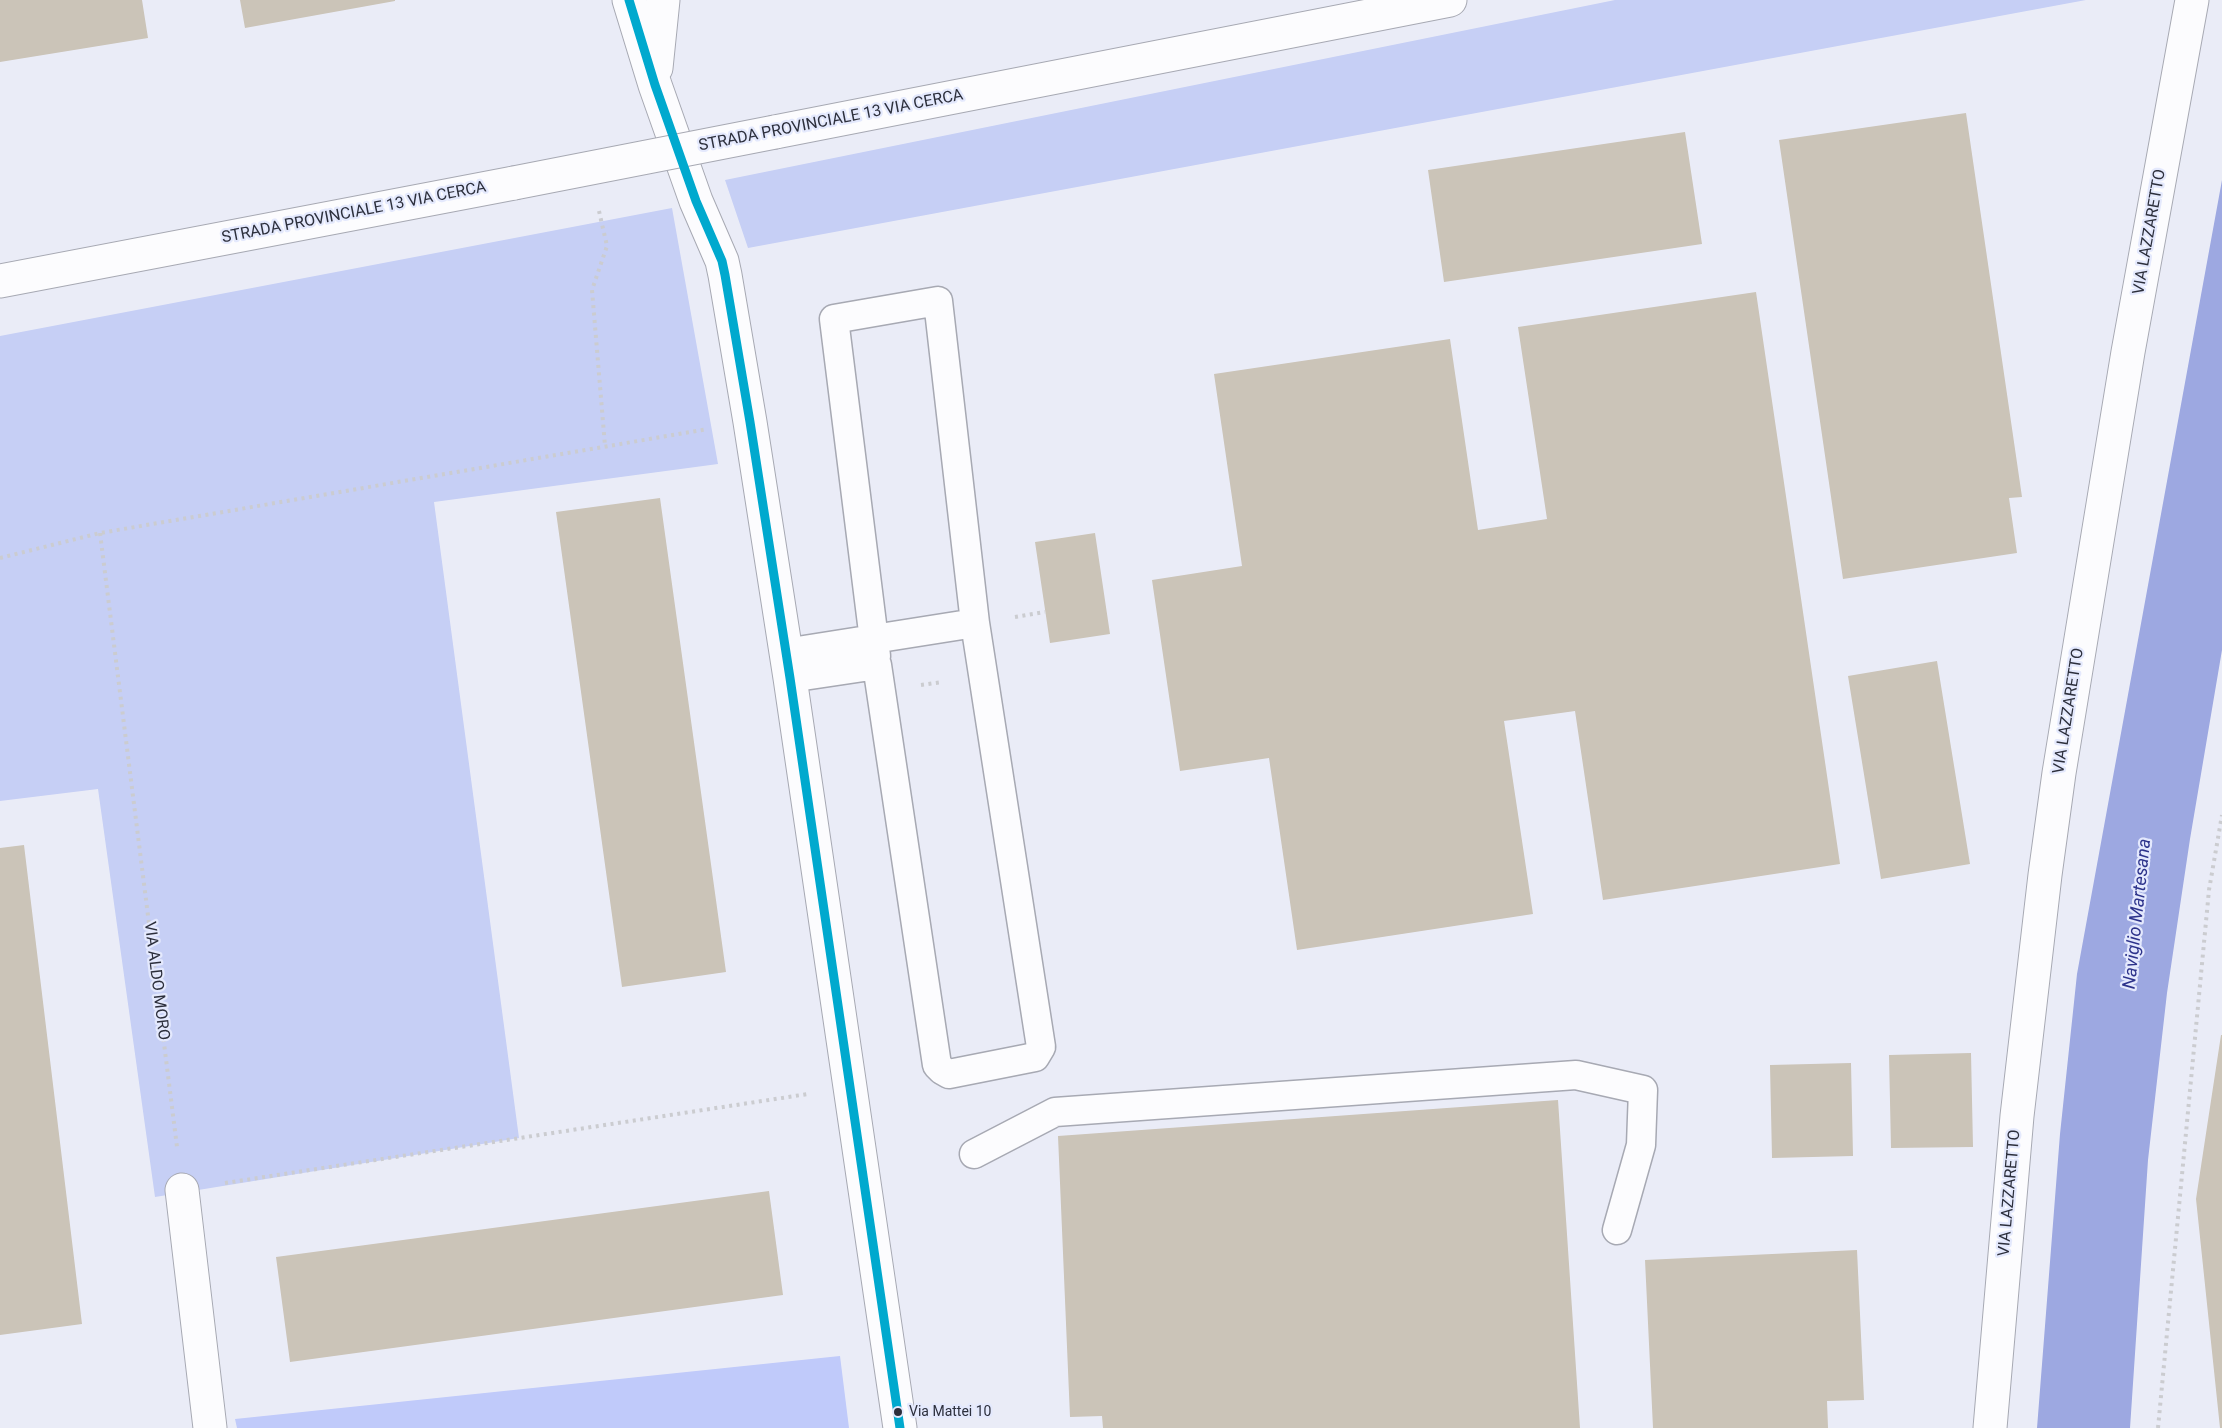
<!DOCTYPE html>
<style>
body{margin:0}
canvas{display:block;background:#eaecf7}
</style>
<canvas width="2222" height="1428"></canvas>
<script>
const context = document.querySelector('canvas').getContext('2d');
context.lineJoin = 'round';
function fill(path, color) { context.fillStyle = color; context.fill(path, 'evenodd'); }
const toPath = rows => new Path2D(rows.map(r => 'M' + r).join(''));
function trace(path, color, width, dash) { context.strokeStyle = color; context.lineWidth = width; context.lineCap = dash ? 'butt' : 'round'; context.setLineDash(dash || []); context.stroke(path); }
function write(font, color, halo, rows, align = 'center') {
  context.font = font + ' Roboto,sans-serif'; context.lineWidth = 4.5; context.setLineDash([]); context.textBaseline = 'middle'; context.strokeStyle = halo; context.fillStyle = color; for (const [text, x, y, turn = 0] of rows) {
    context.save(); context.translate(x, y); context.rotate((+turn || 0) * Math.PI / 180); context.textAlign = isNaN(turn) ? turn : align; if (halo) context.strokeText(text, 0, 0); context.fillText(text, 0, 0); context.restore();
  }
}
fill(toPath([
 [1615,0,2086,0,748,248,725,180],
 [672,208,718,464,434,502,519,1138,155,1197,98,789,0,801,0,336]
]), '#c6cff5');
fill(toPath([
 [840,1356,849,1428,237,1428,235,1419]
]), '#c0cafa');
fill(toPath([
 [2222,180,2222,650,2190,839,2167,993,2148,1160,2130,1428,2037,1428,2060,1134,2077,974]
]), '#9da8e1');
fill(toPath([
 [0,0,142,0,148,38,0,62],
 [240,0,395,0,395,1,245,28],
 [1966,113,2022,497,2009,498,2017,553,1843,579,1779,140],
 [1685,132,1702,244,1444,282,1428,170],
 [1756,292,1840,864,1603,900,1575,711,1504,721,1533,914,1297,950,1269,758,1180,771,1152,580,1242,566,1214,374,1450,339,1478,530,1547,519,1518,327],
 [660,498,726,972,622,987,556,512],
 [1095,533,1110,634,1050,643,1035,542],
 [1937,661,1970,864,1881,879,1848,676],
 [24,845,82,1324,0,1335,0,848],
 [2221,1035,2222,1035,2222,1428,2220,1428,2196,1199],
 [1971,1053,1973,1147,1891,1148,1889,1055],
 [1851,1063,1853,1156,1772,1158,1770,1065],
 [1558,1100,1580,1428,1103,1428,1102,1416,1070,1417,1058,1136],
 [769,1191,783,1295,290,1362,276,1257],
 [1857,1250,1864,1400,1827,1401,1828,1428,1653,1428,1645,1260]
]), '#cbc4b8');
const lane = toPath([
 [785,653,975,623,1041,1047,1035,1057,949,1074,942,1070,937,1065,877,665,790,678],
 [876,656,834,319,938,301,975,623],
 [974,1154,1055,1112,1576,1075,1643,1090,1641,1145,1617,1230]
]);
const street = toPath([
 [629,0,655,85,696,201,722,261,725,275,750,422,790,678,900,1428],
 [656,68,663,0],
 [182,1190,210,1428],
 [1990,1428,2017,1116,2045,875,2059,773,2128,352,2192,0]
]);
const primary = toPath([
 [775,132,1450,0],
 [0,281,514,183]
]);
trace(lane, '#a7a9b3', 31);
trace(street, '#a7a9b3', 35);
trace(primary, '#a7a9b3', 35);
trace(toPath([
 [599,211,607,246,592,290,605,446],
 [100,533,177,1147],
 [0,558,100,533,708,429],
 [1015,617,1045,612],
 [921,685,943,682],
 [225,1183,808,1094],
 [2158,1428,2209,890,2222,815]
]), '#cbccd0', 4, [3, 4.5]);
trace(lane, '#fcfcfe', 28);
trace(street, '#fcfcfe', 33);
trace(primary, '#fcfcfe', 33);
const primaryBridge = toPath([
 [514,183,775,132]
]);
trace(primaryBridge, '#a7a9b3', 35, []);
trace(primaryBridge, '#fcfcfe', 33);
trace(toPath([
 [629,0,655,85,696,201,722,261,725,275,750,422,790,678,900,1428]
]), '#00a9ce', 9);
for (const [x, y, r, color] of [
 [898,1412,5,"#2c2f3c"]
]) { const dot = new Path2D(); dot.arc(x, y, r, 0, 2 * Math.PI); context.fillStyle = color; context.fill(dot); trace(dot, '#e4e9fd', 2); }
write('14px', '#2c2f3c', '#e4e9fd', [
 ["Via Mattei 10",909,1412]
], 'left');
write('16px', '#2c2f3c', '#e4e9fd', [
 ["STRADA PROVINCIALE 13 VIA CERCA",831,121,-11],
 ["STRADA PROVINCIALE 13 VIA CERCA",354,213,-11],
 ["VIA LAZZARETTO",2150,232,-80],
 ["VIA LAZZARETTO",2069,711,-81],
 ["VIA ALDO MORO",156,981,83],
 ["VIA LAZZARETTO",2010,1193,-85]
]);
write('italic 18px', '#2d338b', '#e4e9fd', [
 ["Naviglio Martesana",2138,914,-84]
]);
</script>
